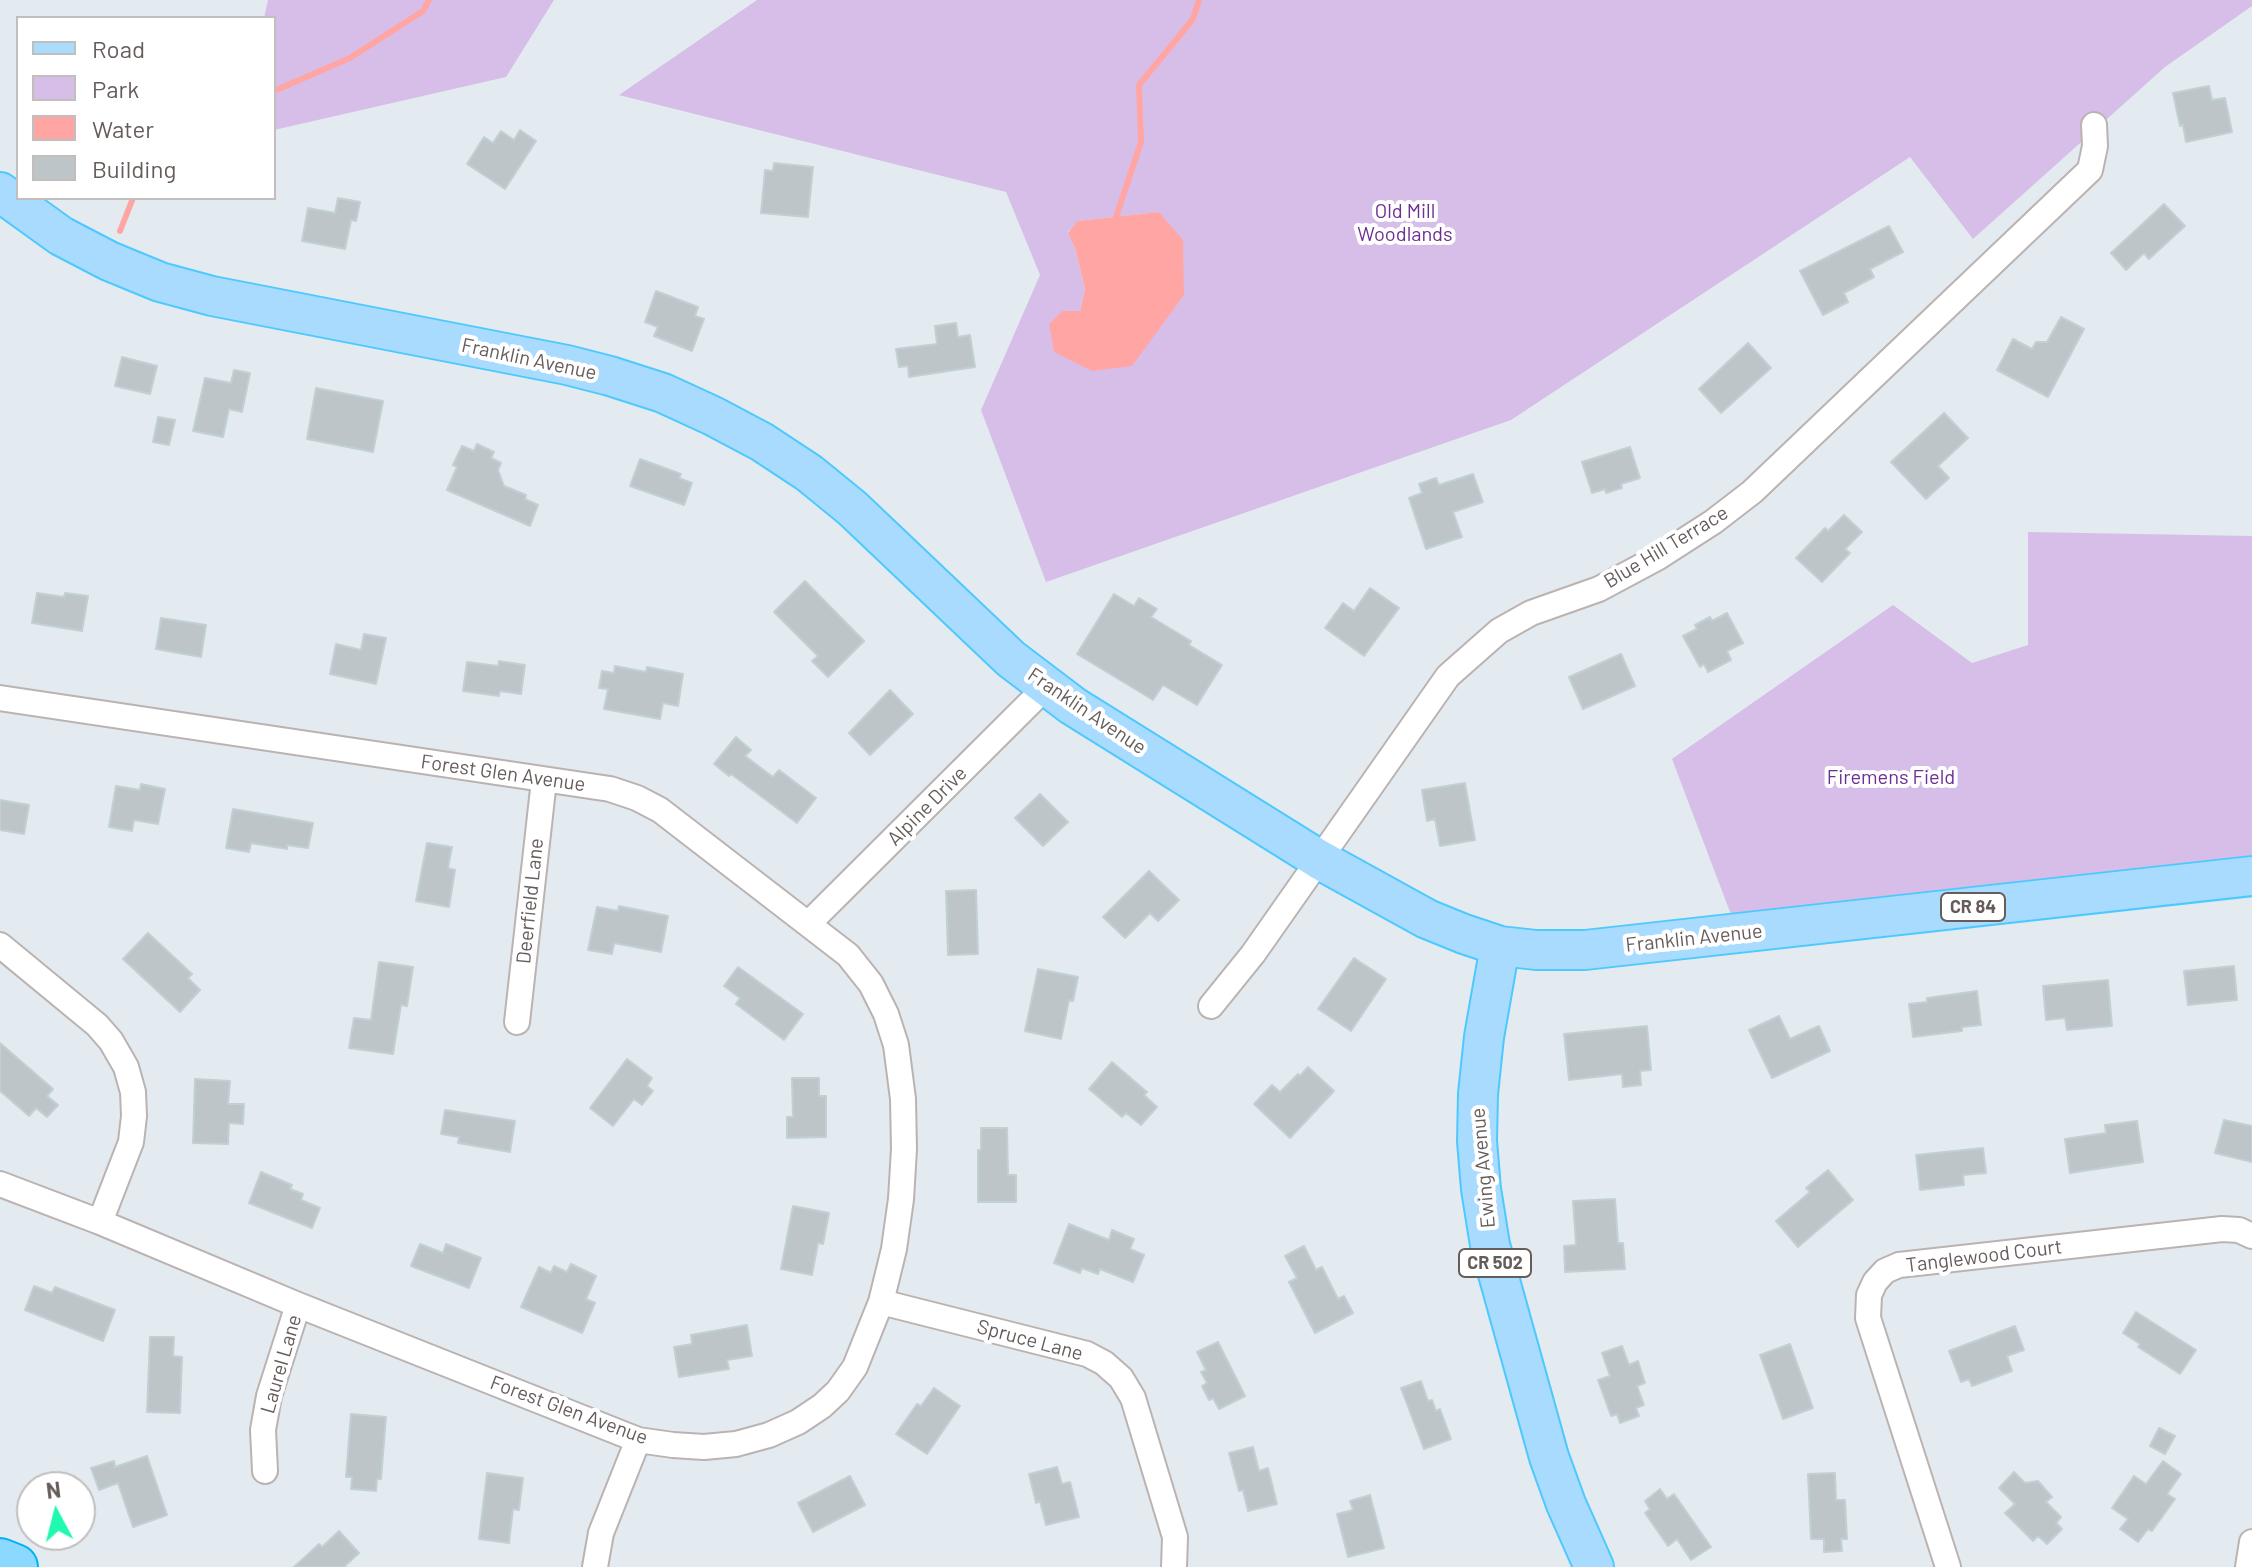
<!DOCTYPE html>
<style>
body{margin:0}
#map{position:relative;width:2252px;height:1567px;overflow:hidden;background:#e3ebf0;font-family:Barlow,sans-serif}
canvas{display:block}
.legend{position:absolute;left:16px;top:16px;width:260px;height:184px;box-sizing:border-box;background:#fff;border:2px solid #c2bebd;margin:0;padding:10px 14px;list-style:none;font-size:24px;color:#665d5b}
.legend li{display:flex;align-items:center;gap:16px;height:40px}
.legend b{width:40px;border:2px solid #c2bebd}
.north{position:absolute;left:16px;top:1471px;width:80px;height:80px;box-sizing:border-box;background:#fff;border:2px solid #c2bebd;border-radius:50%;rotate:353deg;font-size:22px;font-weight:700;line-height:32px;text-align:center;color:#665d5b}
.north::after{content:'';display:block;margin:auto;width:28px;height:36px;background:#20f9b0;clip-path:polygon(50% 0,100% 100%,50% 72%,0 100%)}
</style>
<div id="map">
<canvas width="2252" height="1567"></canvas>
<ul class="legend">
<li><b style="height:10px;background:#a9dbff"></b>Road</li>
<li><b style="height:22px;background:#d7bee9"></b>Park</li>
<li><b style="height:22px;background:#ffa6a4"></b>Water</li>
<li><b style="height:22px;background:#bec5c8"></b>Building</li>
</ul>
<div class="north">N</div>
</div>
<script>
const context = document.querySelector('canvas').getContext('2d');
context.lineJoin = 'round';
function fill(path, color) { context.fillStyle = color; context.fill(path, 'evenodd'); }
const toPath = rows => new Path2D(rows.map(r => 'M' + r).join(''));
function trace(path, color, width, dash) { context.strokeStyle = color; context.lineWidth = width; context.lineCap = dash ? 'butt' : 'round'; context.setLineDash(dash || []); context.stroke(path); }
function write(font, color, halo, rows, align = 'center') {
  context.font = font + ' Barlow,sans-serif'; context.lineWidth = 8; context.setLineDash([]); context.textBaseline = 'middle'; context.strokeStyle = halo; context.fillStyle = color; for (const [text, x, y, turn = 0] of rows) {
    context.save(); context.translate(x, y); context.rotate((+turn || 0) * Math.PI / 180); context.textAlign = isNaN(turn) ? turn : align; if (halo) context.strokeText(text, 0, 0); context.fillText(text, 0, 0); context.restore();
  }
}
fill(toPath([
 [268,0,554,0,506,77,274,130,274,18,264,18],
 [757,0,2252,0,2252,6,2165,67,1973,239,1910,157,1511,420,1046,582,981,410,1040,275,1006,192,619,95],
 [1160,212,1054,352,1062,311,1080,311,1085,289,1075,248,1068,232,1078,221],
 [2028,532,2252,536,2252,876,1738,933,1672,759,1893,605,1972,663,2028,645]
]), '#d7bee9');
fill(toPath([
 [1159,212,1183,240,1184,295,1132,366,1092,371,1054,352,1049,324,1062,311,1080,311,1085,289,1075,248,1068,233,1077,221]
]), '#ffa6a4');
trace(toPath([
 [274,91,350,58,423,11,429,0],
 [1116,217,1141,142,1139,85,1193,19,1199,0],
 [120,231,133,198]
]), '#ffa6a4', 6);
const building = toPath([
 [2209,86,2212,100,2225,98,2232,132,2186,142,2183,125,2180,126,2173,93,2209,86],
 [520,130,536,141,505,189,467,164,484,137,493,143,501,131,514,140,520,130],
 [774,163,813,167,808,217,761,213,765,170,773,171,774,163],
 [338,198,360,202,356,221,351,220,345,249,302,241,308,208,335,213,338,198],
 [2164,204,2185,226,2149,259,2144,253,2126,270,2111,253,2164,204],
 [1889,226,1903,252,1870,269,1874,277,1844,293,1848,302,1823,315,1800,271,1889,226],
 [656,291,698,307,695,316,704,319,692,351,654,336,658,327,645,322,656,291],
 [2061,317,2084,329,2048,397,1997,370,2013,339,2032,349,2036,342,2047,342,2061,317],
 [956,323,958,337,970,335,975,367,909,377,908,366,899,367,896,349,937,344,935,326,956,323],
 [1748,343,1771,368,1721,413,1699,389,1748,343],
 [122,357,157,366,150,394,115,386,122,357],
 [234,370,250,373,242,412,229,409,223,437,193,431,205,378,231,383,234,370],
 [316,388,383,401,373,452,307,439,316,388],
 [1944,413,1968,438,1938,466,1949,478,1926,499,1891,462,1944,413],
 [158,417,175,420,169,445,153,442,158,417],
 [477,444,494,452,491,458,501,463,498,470,504,486,526,495,525,499,538,505,530,526,447,490,457,467,453,465,462,446,474,451,477,444],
 [1630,447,1640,478,1621,484,1622,488,1606,493,1605,489,1592,493,1582,462,1630,447],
 [640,459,681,474,679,478,692,483,684,505,630,486,640,459],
 [1473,474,1483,502,1453,512,1462,537,1426,549,1409,498,1422,493,1419,484,1436,478,1439,485,1473,474],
 [1844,515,1862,532,1845,549,1850,553,1822,582,1796,558,1825,528,1828,531,1844,515],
 [805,581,864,641,828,677,812,661,818,656,774,612,805,581],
 [1370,588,1399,608,1364,656,1325,628,1343,603,1354,611,1370,588],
 [37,593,64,597,65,593,88,596,82,631,32,623,37,593],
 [1114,594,1134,606,1139,598,1157,609,1151,617,1191,641,1189,645,1222,665,1197,705,1163,685,1153,700,1077,654,1114,594],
 [1727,613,1743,643,1727,651,1731,660,1708,672,1704,664,1700,667,1683,636,1697,629,1695,625,1710,617,1712,621,1727,613],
 [161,618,206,625,201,657,156,649,161,618],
 [364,634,386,638,376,684,330,674,336,644,361,650,364,634],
 [1621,654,1635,686,1583,709,1569,677,1621,654],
 [499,661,525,665,521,694,500,691,499,696,463,691,467,662,498,666,499,661],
 [615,666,646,672,647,667,683,674,678,706,663,703,660,719,604,709,608,689,599,688,602,671,614,673,615,666],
 [890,690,913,714,870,755,849,733,890,690],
 [736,737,751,750,745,756,773,777,779,770,816,798,797,823,731,774,729,776,714,764,736,737],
 [1465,783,1475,840,1440,846,1435,819,1427,821,1422,790,1465,783],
 [141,784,165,789,158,824,134,820,132,831,109,827,116,786,140,790,141,784],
 [1040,794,1068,822,1043,846,1015,818,1040,794],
 [0,800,29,805,24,834,0,830,0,800],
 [233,809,313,823,308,848,287,845,287,849,251,843,249,852,226,848,233,809],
 [427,843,452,847,448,868,455,870,449,907,416,901,427,843],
 [1149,871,1179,900,1158,921,1150,913,1125,938,1103,917,1149,871],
 [976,890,978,954,948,955,946,891,976,890],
 [619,906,668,916,661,952,614,943,612,954,588,950,597,907,618,911,619,906],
 [148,933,192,974,188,978,200,990,180,1012,123,959,148,933],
 [1354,958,1386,979,1351,1031,1318,1009,1354,958],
 [379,962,413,967,407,1006,401,1005,393,1054,349,1048,354,1018,371,1020,379,962],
 [2234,966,2237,1000,2188,1005,2184,971,2234,966],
 [738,967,803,1014,784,1040,736,1004,740,998,724,986,738,967],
 [1038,969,1078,977,1073,1001,1069,1000,1061,1039,1025,1031,1038,969],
 [2108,980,2112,1026,2067,1030,2065,1018,2046,1020,2043,986,2108,980],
 [1977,991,1981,1025,1962,1027,1962,1031,1913,1037,1909,1004,1927,1002,1927,998,1977,991],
 [1779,1016,1790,1039,1819,1026,1830,1051,1772,1078,1749,1030,1779,1016],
 [1647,1026,1651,1070,1640,1071,1641,1085,1623,1087,1622,1074,1569,1080,1564,1034,1647,1026],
 [0,1043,53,1089,47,1096,58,1105,47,1117,36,1108,29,1116,0,1091,0,1043],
 [627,1059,652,1078,647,1086,653,1091,642,1105,634,1099,613,1126,590,1108,627,1059],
 [1112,1062,1147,1092,1144,1095,1157,1107,1141,1125,1126,1113,1122,1117,1089,1089,1112,1062],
 [1308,1067,1334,1091,1290,1138,1254,1104,1272,1085,1280,1092,1298,1074,1300,1076,1308,1067],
 [792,1078,819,1078,819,1096,826,1096,826,1137,787,1138,787,1117,793,1117,792,1078],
 [195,1079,230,1081,228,1104,244,1104,243,1124,229,1123,228,1144,193,1143,195,1079],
 [445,1110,515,1121,510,1152,458,1143,459,1137,441,1134,445,1110],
 [2224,1120,2252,1126,2252,1162,2215,1153,2224,1120],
 [2137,1121,2143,1162,2070,1173,2065,1139,2106,1133,2105,1125,2137,1121],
 [981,1128,1007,1128,1008,1175,1016,1175,1016,1202,978,1202,978,1150,981,1150,981,1128],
 [1983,1148,1986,1173,1963,1175,1964,1185,1920,1190,1916,1155,1983,1148],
 [1828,1170,1853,1200,1798,1247,1776,1221,1810,1192,1806,1188,1828,1170],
 [261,1172,292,1185,290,1189,303,1194,301,1200,320,1208,312,1228,249,1203,261,1172],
 [1615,1199,1618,1243,1623,1243,1625,1269,1565,1272,1564,1246,1576,1245,1573,1201,1615,1199],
 [793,1206,829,1213,823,1244,818,1243,812,1275,781,1269,793,1206],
 [1069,1224,1109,1240,1112,1230,1134,1239,1130,1249,1144,1255,1133,1282,1100,1269,1098,1274,1082,1268,1080,1273,1054,1263,1069,1224],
 [420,1244,443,1253,446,1244,481,1258,469,1288,411,1266,420,1244],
 [1304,1246,1316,1270,1322,1267,1338,1299,1344,1296,1353,1313,1315,1333,1289,1282,1297,1278,1285,1256,1304,1246],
 [571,1264,596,1276,586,1299,595,1303,582,1333,521,1307,539,1267,551,1273,554,1266,567,1272,571,1264],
 [34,1286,52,1293,55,1287,115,1310,103,1341,25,1310,34,1286],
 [2136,1312,2196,1350,2180,1374,2138,1347,2140,1344,2123,1333,2136,1312],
 [747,1325,752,1356,727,1360,729,1369,679,1377,674,1347,692,1344,691,1335,747,1325],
 [2015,1326,2024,1350,2007,1356,2012,1371,1972,1386,1969,1379,1961,1382,1949,1351,2015,1326],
 [150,1337,174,1337,173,1356,182,1357,180,1413,147,1412,150,1337],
 [1218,1342,1245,1396,1219,1409,1213,1398,1209,1400,1202,1386,1207,1383,1201,1372,1206,1370,1197,1352,1218,1342],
 [1790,1344,1813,1408,1783,1419,1760,1355,1790,1344],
 [1622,1346,1629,1365,1638,1361,1645,1383,1637,1386,1644,1405,1636,1408,1639,1416,1620,1423,1617,1414,1611,1416,1598,1380,1610,1376,1602,1353,1622,1346],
 [1421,1381,1428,1401,1432,1400,1436,1411,1440,1409,1451,1439,1424,1449,1401,1388,1421,1381],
 [934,1388,960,1406,927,1454,896,1434,917,1404,921,1406,934,1388],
 [351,1414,386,1417,381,1479,377,1479,376,1491,351,1489,352,1477,346,1477,351,1414],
 [2159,1428,2175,1436,2165,1454,2150,1446,2159,1428],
 [1253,1447,1259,1471,1268,1468,1277,1504,1248,1511,1243,1490,1239,1491,1229,1453,1253,1447],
 [147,1456,167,1515,133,1527,118,1483,99,1490,91,1468,114,1461,115,1467,147,1456],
 [2163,1461,2181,1474,2167,1494,2175,1499,2152,1531,2148,1529,2138,1542,2120,1529,2128,1519,2112,1508,2134,1476,2146,1484,2163,1461],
 [1057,1467,1062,1484,1070,1482,1079,1517,1046,1525,1040,1501,1036,1503,1029,1474,1057,1467],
 [2014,1472,2025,1483,2038,1481,2052,1497,2046,1502,2061,1517,2056,1523,2062,1529,2047,1544,2038,1536,2033,1541,2005,1513,2015,1504,1999,1488,2014,1472],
 [487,1473,523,1478,519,1510,513,1509,509,1543,479,1539,487,1473],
 [1835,1473,1836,1500,1845,1500,1847,1539,1841,1539,1842,1551,1824,1552,1824,1539,1811,1539,1808,1474,1835,1473],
 [850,1476,865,1505,813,1532,798,1503,850,1476],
 [1660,1489,1667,1499,1674,1494,1711,1547,1691,1560,1677,1539,1668,1546,1645,1513,1650,1509,1645,1501,1660,1489],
 [1370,1495,1384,1548,1348,1557,1337,1514,1353,1510,1350,1501,1370,1495],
 [339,1531,359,1553,344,1567,294,1567,319,1544,322,1547,339,1531]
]);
fill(building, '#bec5c8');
trace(building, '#c1d0d5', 2);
const street = toPath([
 [0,698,610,789,637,798,660,810,848,955,871,984,886,1014,896,1045,903,1099,904,1149,901,1199,894,1249,881,1302,855,1367,838,1391,822,1406,798,1422,769,1435,736,1444,704,1447,673,1445,638,1440,298,1305,100,1222,0,1184],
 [808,924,1046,687],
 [0,945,97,1025,111,1041,126,1067,133,1092,134,1116,131,1142,100,1222],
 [1211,1006,1253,954,1448,676,1499,631,1531,613,1599,589,1657,558,1713,522,1752,492,2090,170,2095,146,2094,125],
 [517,1022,544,780],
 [881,1302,1087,1354,1104,1363,1121,1378,1133,1398,1175,1537,1174,1567],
 [265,1471,263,1430,269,1396,298,1305],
 [595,1567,601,1533,638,1440],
 [1948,1567,1868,1318,1869,1295,1875,1282,1885,1271,1899,1265,2222,1229,2239,1230,2252,1236],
 [2248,1567,2252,1542]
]);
const primary = toPath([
 [0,192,61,236,109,261,160,282,212,296,567,365,610,376,663,393,713,416,762,442,809,473,852,508,1011,659,1073,706,1320,860,1427,919,1464,934,1500,946,1536,950,1585,950,2252,876],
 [1500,946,1484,1037,1478,1094,1477,1141,1481,1189,1490,1245,1549,1457,1566,1504,1594,1567]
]);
const highway = toPath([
 [0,1561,15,1567]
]);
trace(street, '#bab3b1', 28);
trace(primary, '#4ec9fe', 42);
trace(highway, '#00b1f3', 48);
trace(street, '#fff', 24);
trace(primary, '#a9dbff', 38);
trace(highway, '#8bd9ff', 44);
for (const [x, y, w] of [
 [1973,907,64],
 [1495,1263,72]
]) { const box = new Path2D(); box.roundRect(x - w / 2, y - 14, w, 28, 6); context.fillStyle = '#fff'; context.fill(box); trace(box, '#665d5b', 2); }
write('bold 18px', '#665d5b', null, [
 ["CR 84",1973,907],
 ["CR 502",1495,1263]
]);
write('20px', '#6d2f91', '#fff', [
 ["Old Mill",1405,211],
 ["Woodlands",1405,234],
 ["Firemens Field",1891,777]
]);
write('20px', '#665d5b', '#fff', [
 ["Franklin Avenue",529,359,12],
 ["Blue Hill Terrace",1666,547,-31],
 ["Franklin Avenue",1087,711,34],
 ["Forest Glen Avenue",503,773,8],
 ["Alpine Drive",927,806,-45],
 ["Deerfield Lane",530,901,-84],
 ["Franklin Avenue",1694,938,-6],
 ["Ewing Avenue",1483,1168,-95],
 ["Tanglewood Court",1984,1256,-7],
 ["Spruce Lane",1030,1340,15],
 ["Laurel Lane",281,1364,-74],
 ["Forest Glen Avenue",569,1410,20]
]);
</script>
